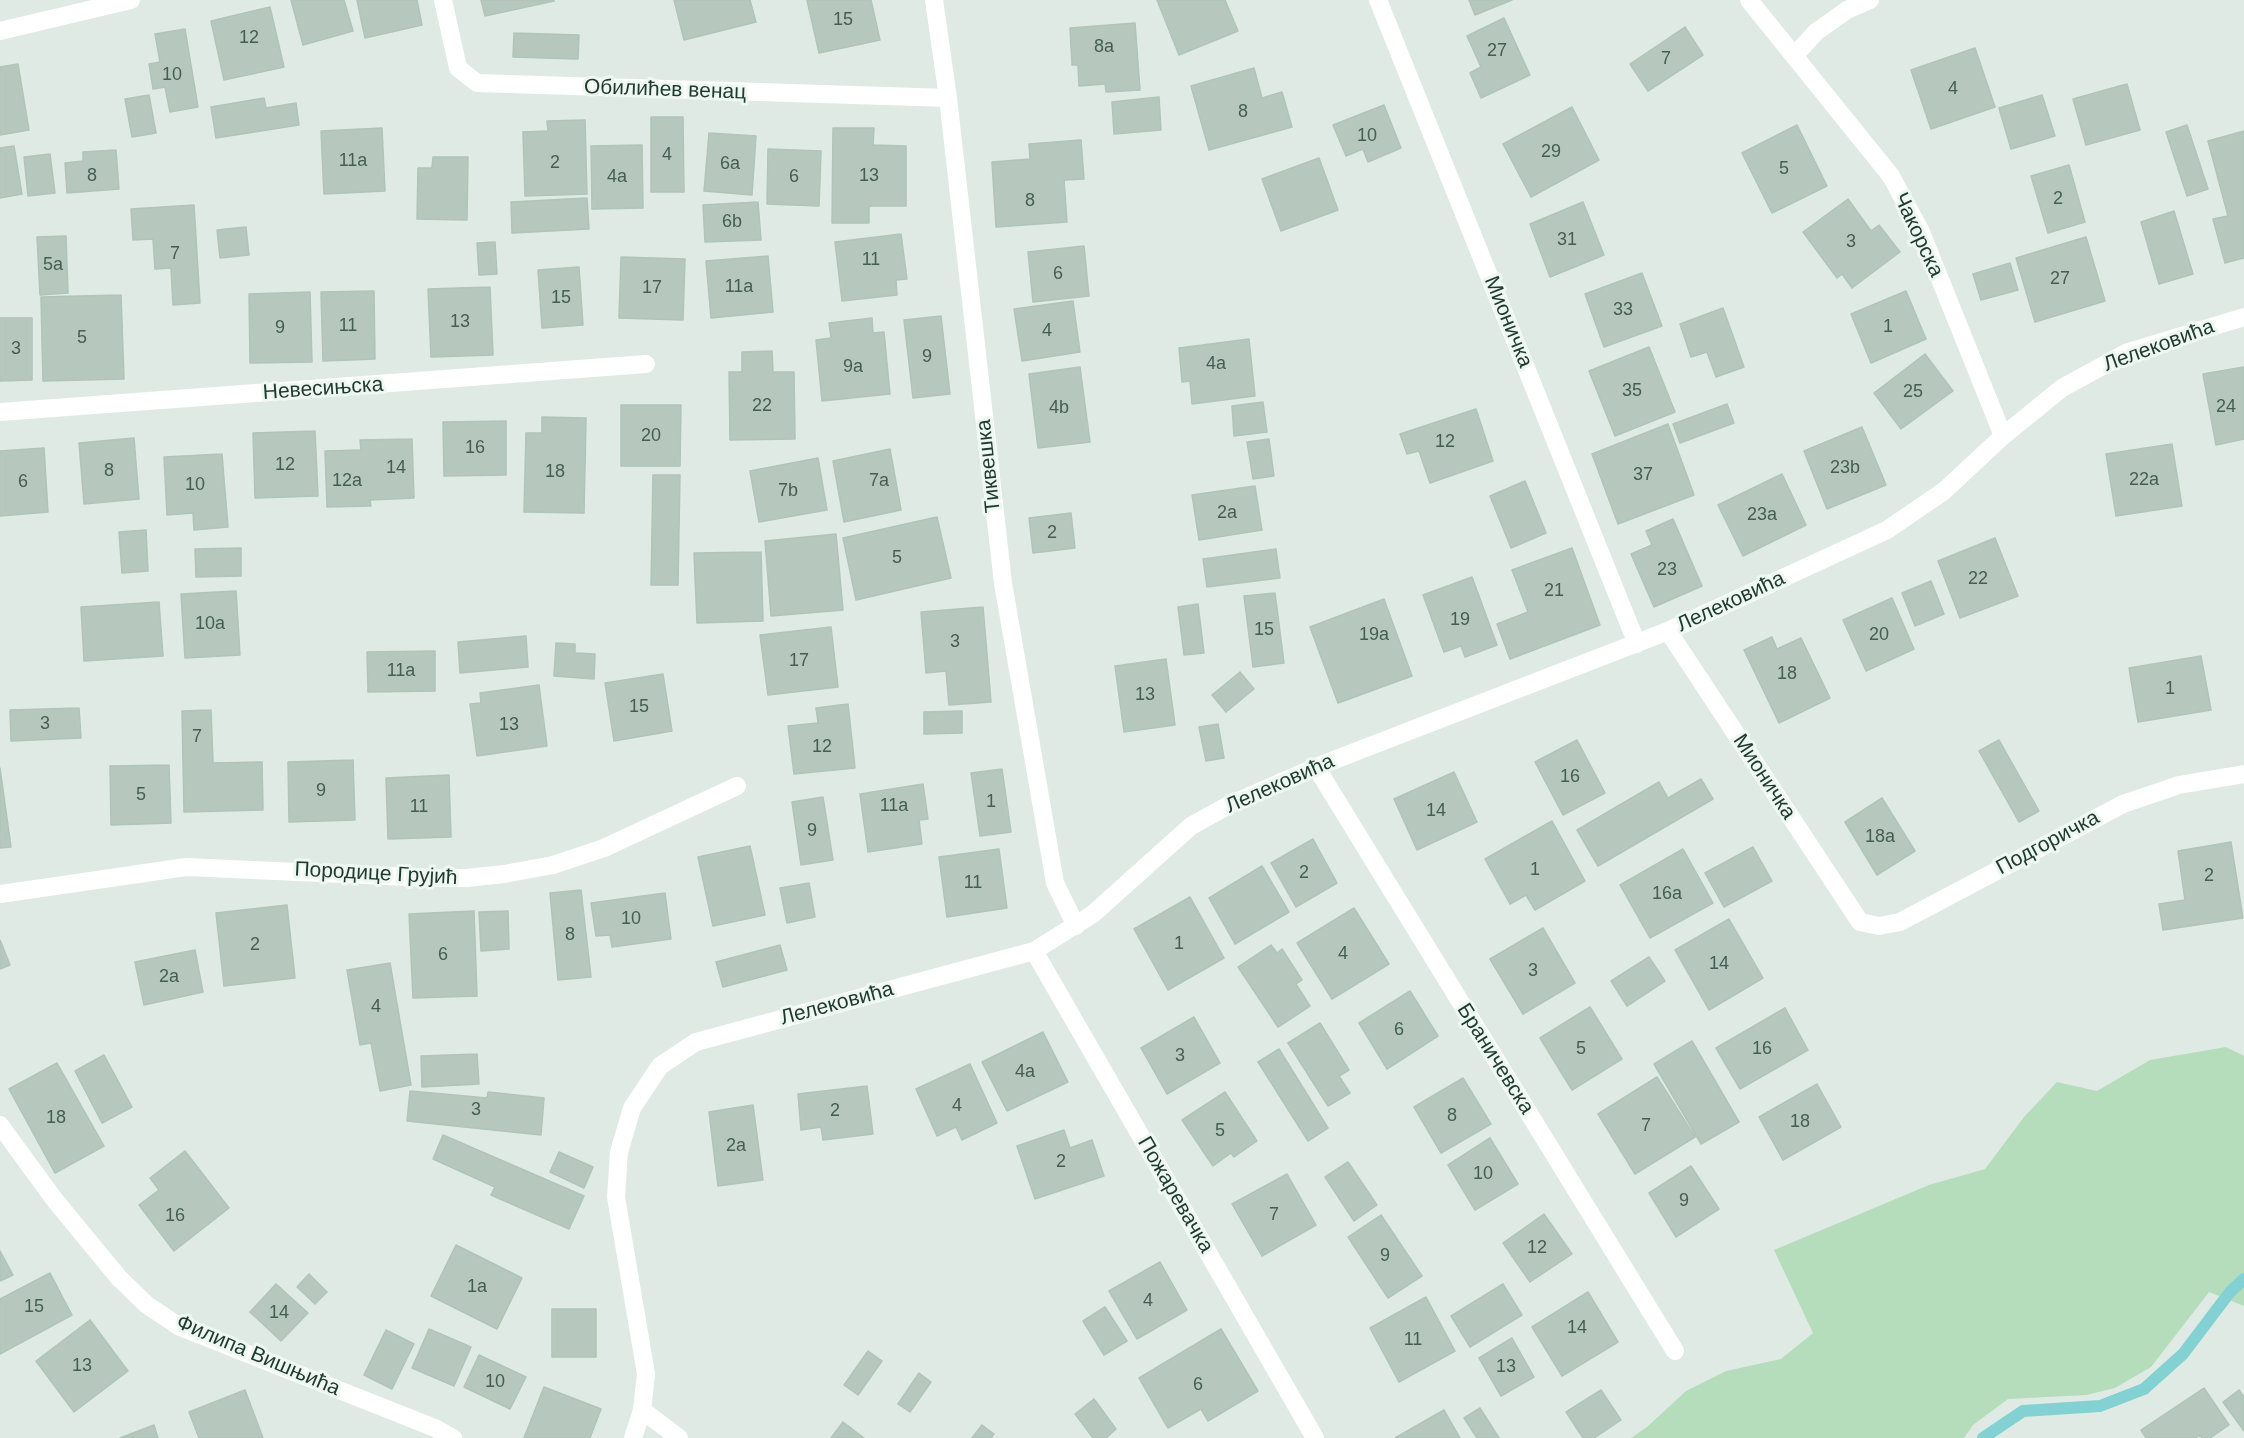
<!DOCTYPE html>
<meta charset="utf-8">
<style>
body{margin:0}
canvas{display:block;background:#deeae3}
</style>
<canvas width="2244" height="1438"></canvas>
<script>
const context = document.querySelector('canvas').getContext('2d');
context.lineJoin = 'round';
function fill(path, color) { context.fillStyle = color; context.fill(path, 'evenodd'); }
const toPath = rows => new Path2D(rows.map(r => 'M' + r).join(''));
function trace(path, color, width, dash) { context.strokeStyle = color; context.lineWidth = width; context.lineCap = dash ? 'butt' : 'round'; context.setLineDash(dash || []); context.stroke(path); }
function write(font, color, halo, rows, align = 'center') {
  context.font = font + ' Helvetica,sans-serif'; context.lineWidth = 6; context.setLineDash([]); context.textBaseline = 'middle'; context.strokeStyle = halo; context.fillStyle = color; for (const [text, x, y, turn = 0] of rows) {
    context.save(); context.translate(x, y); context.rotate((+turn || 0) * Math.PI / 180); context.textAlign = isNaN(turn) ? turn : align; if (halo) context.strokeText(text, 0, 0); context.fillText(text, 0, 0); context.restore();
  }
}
fill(toPath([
 [2226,1047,2244,1056,2244,1306,2209,1292,2151,1367,2115,1388,2086,1395,2008,1399,1973,1425,1964,1438,1631,1438,1647,1427,1686,1391,1726,1371,1781,1359,1813,1333,1774,1250,1929,1185,1985,1169,2024,1117,2057,1082,2097,1091,2150,1060]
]), '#b6ddbb');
trace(toPath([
 [1983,1438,2023,1411,2100,1406,2144,1389,2183,1354,2230,1292,2244,1279]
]), '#83d1d2', 12);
const building = toPath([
 [291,0,344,0,353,31,303,45,291,0],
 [357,0,417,0,422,25,365,38,357,0],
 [481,0,554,0,554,1,485,16,481,0],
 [674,0,750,0,756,22,684,40,674,0],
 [807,0,871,0,880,40,819,53,807,0],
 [1157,0,1225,0,1238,31,1179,55,1157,0],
 [1469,0,1512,0,1475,15,1469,0],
 [270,7,284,67,224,80,211,21,270,7],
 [1504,18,1530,75,1481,98,1470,73,1481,67,1467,36,1504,18],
 [1135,23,1140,90,1106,92,1105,84,1079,86,1078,65,1072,65,1070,28,1135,23],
 [1685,27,1703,55,1648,91,1630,64,1685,27],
 [185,29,198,107,170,112,165,87,153,89,149,64,160,62,155,34,185,29],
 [514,33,579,35,578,59,513,57,514,33],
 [1975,48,1995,107,1931,129,1911,70,1975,48],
 [18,64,29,130,0,135,0,67,18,64],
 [1254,68,1262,98,1282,92,1292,127,1209,150,1191,86,1254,68],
 [2127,84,2140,130,2086,145,2073,99,2127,84],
 [149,95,156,133,132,137,125,99,149,95],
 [2042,95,2055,136,2011,149,1999,108,2042,95],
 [1159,97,1161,130,1114,134,1112,102,1159,97],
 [264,98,266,108,296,103,299,125,216,138,211,107,264,98],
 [1384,105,1401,148,1368,162,1363,149,1346,156,1333,125,1384,105],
 [1572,107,1599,160,1531,197,1503,144,1572,107],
 [651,117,683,117,684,192,651,192,651,117],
 [585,120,587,194,525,196,523,132,548,131,547,121,585,120],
 [1797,125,1827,186,1772,213,1742,153,1797,125],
 [2187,125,2208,189,2187,196,2166,132,2187,125],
 [382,128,385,191,324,194,321,131,382,128],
 [833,128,874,128,873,145,906,146,906,206,869,206,869,223,832,223,833,128],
 [2244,131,2244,258,2225,263,2213,219,2228,216,2208,141,2244,131],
 [709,133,756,136,752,195,704,191,709,133],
 [1081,140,1084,179,1064,180,1067,222,996,227,992,162,1030,159,1029,144,1081,140],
 [642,145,643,208,592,209,591,146,642,145],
 [14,146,22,194,0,198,0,148,14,146],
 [768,149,821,151,819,206,767,204,768,149],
 [116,150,119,189,67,193,65,163,83,161,83,152,116,150],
 [50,154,55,193,28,196,24,157,50,154],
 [433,157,468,157,467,220,417,219,418,168,432,168,433,157],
 [1319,158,1338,210,1281,231,1262,179,1319,158],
 [2069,165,2085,222,2048,233,2031,176,2069,165],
 [587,198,589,229,512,233,511,202,587,198],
 [1848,199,1871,231,1879,225,1900,252,1852,288,1842,274,1837,278,1803,232,1848,199],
 [758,202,761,240,705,242,703,205,758,202],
 [1583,202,1604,255,1550,277,1530,224,1583,202],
 [194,205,200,303,173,305,171,268,155,269,153,239,133,240,131,209,194,205],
 [2174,211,2193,274,2159,284,2141,222,2174,211],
 [246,227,249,255,220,258,217,230,246,227],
 [901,234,907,279,896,280,897,295,842,301,835,242,901,234],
 [66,236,68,293,40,295,37,237,66,236],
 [2086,237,2105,301,2035,322,2016,258,2086,237],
 [495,242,497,274,479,275,477,243,495,242],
 [1084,246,1089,296,1033,302,1028,252,1084,246],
 [768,256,773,312,711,318,706,261,768,256],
 [621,257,685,259,683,320,619,318,621,257],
 [2010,263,2018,290,1981,300,1973,274,2010,263],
 [579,267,583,325,542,328,538,270,579,267],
 [1642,273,1662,326,1604,347,1585,294,1642,273],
 [490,287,493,355,431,357,428,289,490,287],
 [374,291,375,359,323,361,321,292,374,291],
 [1906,291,1926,339,1871,363,1851,314,1906,291],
 [310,292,312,362,250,363,249,294,310,292],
 [121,295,124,379,43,381,41,297,121,295],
 [1073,301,1080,352,1022,361,1014,309,1073,301],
 [1723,308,1744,367,1716,377,1707,352,1691,357,1680,324,1723,308],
 [941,316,950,394,913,398,904,320,941,316],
 [0,318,32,318,32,380,0,381,0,318],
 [872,318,873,333,884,332,890,394,822,401,816,340,831,338,829,323,872,318],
 [1249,339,1255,396,1192,404,1190,381,1182,382,1179,348,1249,339],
 [1649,347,1675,412,1615,436,1589,371,1649,347],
 [772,351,773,372,794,372,795,439,730,440,729,372,742,372,742,352,772,351],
 [1925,354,1953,391,1901,429,1874,393,1925,354],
 [1080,367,1090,442,1038,448,1029,374,1080,367],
 [2244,367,2244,439,2216,445,2203,374,2244,367],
 [1263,402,1267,432,1234,436,1232,406,1263,402],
 [1727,404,1734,423,1680,443,1673,424,1727,404],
 [621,405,681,405,680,466,621,466,621,405],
 [1476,409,1493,461,1430,483,1419,451,1407,454,1400,434,1476,409],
 [542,417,586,418,584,513,524,512,526,433,542,433,542,417],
 [506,421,506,475,444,476,443,422,506,421],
 [1668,424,1694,495,1618,524,1592,454,1668,424],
 [1862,427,1886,485,1827,509,1804,451,1862,427],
 [315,431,318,496,255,498,253,433,315,431],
 [134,438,139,499,84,504,79,443,134,438],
 [412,439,414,498,370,500,371,506,327,507,325,451,361,450,360,440,412,439],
 [1269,439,1274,476,1253,479,1247,442,1269,439],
 [2172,444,2182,506,2116,516,2106,454,2172,444],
 [44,448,48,512,0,516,0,451,44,448],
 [890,449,901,510,844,522,833,461,890,449],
 [222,454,228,527,194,530,193,513,167,515,164,457,222,454],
 [818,458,827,510,759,522,750,471,818,458],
 [1782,474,1806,525,1743,556,1718,505,1782,474],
 [653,475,680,475,678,585,651,585,653,475],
 [1525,481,1546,533,1511,548,1490,496,1525,481],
 [1255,486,1262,530,1199,540,1192,495,1255,486],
 [1071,513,1075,548,1033,553,1029,518,1071,513],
 [937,517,951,578,856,600,843,538,937,517],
 [1673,519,1702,586,1654,607,1631,554,1652,545,1646,531,1673,519],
 [146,530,148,571,122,573,119,532,146,530],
 [836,534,843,610,771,616,765,541,836,534],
 [1995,538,2018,596,1960,618,1938,561,1995,538],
 [241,548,241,576,196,577,195,549,241,548],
 [1572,548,1600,625,1510,659,1497,624,1528,612,1512,570,1572,548],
 [1276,549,1280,578,1207,587,1203,559,1276,549],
 [761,552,763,621,697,623,694,553,761,552],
 [1472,577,1497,645,1465,657,1461,646,1444,652,1423,595,1472,577],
 [1931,581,1944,614,1915,626,1902,593,1931,581],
 [236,591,240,655,185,658,181,594,236,591],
 [1275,593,1284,663,1253,667,1244,596,1275,593],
 [1892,598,1914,649,1866,671,1843,620,1892,598],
 [1384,599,1412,676,1338,703,1310,627,1384,599],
 [159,602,163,656,84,661,81,607,159,602],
 [1198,604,1204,653,1184,655,1178,607,1198,604],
 [983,607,991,702,949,705,946,671,926,673,921,612,983,607],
 [831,627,838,687,768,695,760,635,831,627],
 [526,636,528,667,460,673,458,642,526,636],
 [1772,637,1777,649,1801,638,1830,698,1779,723,1744,650,1772,637],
 [556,643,575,644,575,653,595,654,594,679,554,676,556,643],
 [435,651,435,691,368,692,367,652,435,651],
 [2201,656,2211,710,2138,722,2129,668,2201,656],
 [1166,659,1175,725,1124,732,1115,666,1166,659],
 [1240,672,1254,689,1226,712,1212,695,1240,672],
 [663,674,672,731,614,741,605,683,663,674],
 [539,685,547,746,477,756,470,704,481,703,480,693,539,685],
 [848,704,855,768,794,774,788,726,818,723,816,708,848,704],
 [79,708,81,738,11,741,10,710,79,708],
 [211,710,213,763,262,762,263,810,184,812,182,711,211,710],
 [962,711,962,733,924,734,924,712,962,711],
 [1218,724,1224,758,1206,761,1199,727,1218,724],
 [1577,740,1605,793,1563,815,1535,762,1577,740],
 [1999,740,2039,811,2019,822,1979,751,1999,740],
 [353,760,355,820,289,822,288,762,353,760],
 [169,765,171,823,111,825,110,766,169,765],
 [0,768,11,847,0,848,0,768],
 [1002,769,1011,832,980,836,971,773,1002,769],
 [1454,772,1477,822,1417,850,1394,799,1454,772],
 [449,775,451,837,388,839,386,778,449,775],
 [1701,779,1713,799,1598,866,1577,830,1659,782,1668,798,1701,779],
 [923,784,928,819,919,820,922,844,868,852,860,794,923,784],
 [823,797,833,860,801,865,792,802,823,797],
 [1882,798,1915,851,1877,875,1845,822,1882,798],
 [1552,821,1585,881,1535,910,1526,895,1510,904,1485,859,1552,821],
 [1313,839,1337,883,1296,907,1271,863,1313,839],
 [2231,842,2243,918,2163,930,2159,904,2185,900,2178,851,2231,842],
 [750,846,765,915,713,926,698,857,750,846],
 [1753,847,1772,881,1724,907,1705,873,1753,847],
 [999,849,1007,908,947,917,939,857,999,849],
 [1683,849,1713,903,1650,938,1620,885,1683,849],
 [1262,866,1289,912,1235,944,1209,898,1262,866],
 [809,883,815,917,787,923,780,888,809,883],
 [581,890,591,977,558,980,550,893,581,890],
 [665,893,671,939,612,947,610,935,596,936,591,903,665,893],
 [1190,897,1224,958,1168,990,1134,929,1190,897],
 [287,905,295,978,224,986,216,913,287,905],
 [1354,908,1389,964,1332,999,1297,943,1354,908],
 [474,911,477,996,413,998,409,914,474,911],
 [508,911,509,949,481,951,479,912,508,911],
 [1729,919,1763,978,1709,1010,1675,950,1729,919],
 [1543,928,1575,983,1523,1014,1490,959,1543,928],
 [0,940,10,965,0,969,0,940],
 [780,945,787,970,723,987,716,962,780,945],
 [1271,945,1277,953,1282,949,1302,980,1296,984,1310,1006,1278,1027,1238,967,1271,945],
 [195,950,203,992,144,1005,135,962,195,950],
 [1649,957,1665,981,1627,1006,1611,981,1649,957],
 [390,963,411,1085,380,1091,371,1043,360,1045,347,970,390,963],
 [1410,991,1438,1036,1387,1069,1359,1023,1410,991],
 [1590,1007,1622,1059,1572,1090,1540,1038,1590,1007],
 [1785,1008,1808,1050,1740,1089,1716,1048,1785,1008],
 [1194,1017,1220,1063,1167,1094,1141,1048,1194,1017],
 [1320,1023,1349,1070,1339,1076,1350,1093,1328,1106,1288,1043,1320,1023],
 [1043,1032,1068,1082,1007,1111,982,1062,1043,1032],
 [1692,1041,1739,1122,1701,1144,1654,1064,1692,1041],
 [1279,1049,1328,1128,1308,1141,1258,1062,1279,1049],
 [477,1054,479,1084,422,1087,421,1056,477,1054],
 [104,1055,132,1107,102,1123,75,1071,104,1055],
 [57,1063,104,1146,55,1173,9,1089,57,1063],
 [970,1064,997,1123,962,1140,956,1127,937,1136,916,1089,970,1064],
 [1657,1077,1695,1137,1635,1174,1598,1114,1657,1077],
 [1463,1078,1491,1124,1441,1153,1414,1107,1463,1078],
 [1817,1084,1841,1127,1783,1160,1759,1117,1817,1084],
 [867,1086,873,1134,823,1140,821,1127,801,1130,798,1094,867,1086],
 [410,1091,487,1098,488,1092,544,1098,541,1135,407,1121,410,1091],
 [1225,1092,1257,1141,1234,1157,1231,1153,1213,1166,1182,1120,1225,1092],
 [753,1105,763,1180,718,1186,709,1112,753,1105],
 [1064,1130,1070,1148,1092,1140,1104,1176,1035,1199,1017,1146,1064,1130],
 [443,1135,584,1196,569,1229,491,1195,495,1187,433,1159,443,1135],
 [1490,1138,1518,1184,1475,1210,1448,1165,1490,1138],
 [185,1151,229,1208,174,1251,139,1205,159,1190,150,1178,185,1151],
 [559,1152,593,1167,584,1188,550,1172,559,1152],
 [1348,1162,1377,1205,1354,1221,1325,1177,1348,1162],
 [1691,1166,1719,1209,1676,1237,1649,1193,1691,1166],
 [1287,1174,1316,1225,1262,1256,1232,1204,1287,1174],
 [1544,1214,1572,1254,1530,1282,1503,1243,1544,1214],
 [1381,1215,1422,1276,1388,1298,1348,1237,1381,1215],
 [456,1245,522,1278,497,1329,431,1296,456,1245],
 [0,1251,13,1275,0,1281,0,1251],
 [1160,1262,1187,1310,1137,1339,1109,1291,1160,1262],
 [50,1273,72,1315,0,1354,0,1299,50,1273],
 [309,1274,327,1292,315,1304,297,1287,309,1274],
 [276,1284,308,1313,281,1341,250,1312,276,1284],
 [1503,1284,1522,1315,1470,1347,1451,1316,1503,1284],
 [1588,1292,1618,1342,1562,1376,1532,1327,1588,1292],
 [1426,1297,1455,1351,1399,1382,1370,1328,1426,1297],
 [1105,1307,1127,1341,1104,1355,1083,1321,1105,1307],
 [552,1309,596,1309,596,1357,552,1357,552,1309],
 [90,1320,128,1371,74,1412,36,1361,90,1320],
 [429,1329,471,1347,454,1386,412,1368,429,1329],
 [1221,1329,1258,1391,1208,1421,1201,1409,1168,1428,1139,1378,1221,1329],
 [386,1330,414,1344,392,1389,364,1375,386,1330],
 [1512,1338,1534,1377,1501,1396,1479,1358,1512,1338],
 [868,1351,882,1361,858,1395,844,1385,868,1351],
 [479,1355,526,1377,510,1409,464,1387,479,1355],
 [919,1373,931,1382,910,1412,898,1404,919,1373],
 [544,1387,601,1409,590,1438,524,1438,544,1387],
 [2204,1388,2229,1425,2210,1438,2202,1438,2200,1435,2195,1438,2146,1438,2141,1430,2204,1388],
 [245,1390,263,1438,199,1438,189,1412,245,1390],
 [1601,1390,1621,1420,1594,1438,1583,1438,1566,1412,1601,1390],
 [2239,1390,2244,1397,2244,1431,2223,1402,2239,1390],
 [1094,1399,1116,1429,1106,1438,1093,1438,1075,1414,1094,1399],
 [1480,1408,1499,1438,1477,1438,1464,1418,1480,1408],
 [1444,1410,1460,1438,1395,1438,1444,1410],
 [843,1422,864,1438,831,1438,843,1422],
 [154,1425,158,1438,120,1438,154,1425],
 [982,1425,994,1434,991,1438,972,1438,982,1425]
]);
fill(building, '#b6c8be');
trace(building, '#b0c4b9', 1.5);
trace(toPath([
 [443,0,458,68,477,83,948,98],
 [934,0,948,98,1003,583,1055,883,1076,926],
 [1378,0,1637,644],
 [1749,0,1891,176,1921,232,2003,436],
 [0,31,131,0],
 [1795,55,1816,32,1847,10,1870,0],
 [0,412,646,364],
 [1668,631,1860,922,1879,926,1900,922,2123,804,2179,785,2244,774],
 [1316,767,1675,1351],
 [0,894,186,867,432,878,467,878,504,874,553,865,604,848,737,786],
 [1034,951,1315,1438],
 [0,1125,54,1199,119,1278,147,1305,180,1327,435,1428,453,1438],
 [642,1410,679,1438],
 [633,1438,642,1410,646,1374,616,1197,619,1152,632,1108,660,1066,696,1042,1034,951,1093,914,1191,826,1229,805,1316,767,1668,631,1887,530,1944,491,2003,436,2062,388,2128,352,2244,317]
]), '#fff', 18);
write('18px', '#455e53', null, [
 ["15",843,20],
 ["12",249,38],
 ["8a",1104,47],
 ["27",1497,51],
 ["7",1666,59],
 ["10",172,75],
 ["4",1953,89],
 ["8",1243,112],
 ["10",1367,136],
 ["29",1551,152],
 ["4",667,155],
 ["11a",353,161],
 ["2",555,163],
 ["6a",730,164],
 ["5",1784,169],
 ["8",92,176],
 ["13",869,176],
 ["4a",617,177],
 ["6",794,177],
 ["2",2058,199],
 ["8",1030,201],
 ["6b",732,222],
 ["31",1567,240],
 ["3",1851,242],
 ["7",175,254],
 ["11",871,260],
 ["5a",53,265],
 ["6",1058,274],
 ["27",2060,279],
 ["11a",739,287],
 ["17",652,288],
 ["15",561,298],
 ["33",1623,310],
 ["13",460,322],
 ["11",348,326],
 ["1",1888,327],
 ["9",280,328],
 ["4",1047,331],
 ["5",82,338],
 ["3",16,349],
 ["9",927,357],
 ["4a",1216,364],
 ["9a",853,367],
 ["35",1632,391],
 ["25",1913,392],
 ["22",762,406],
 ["24",2226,407],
 ["4b",1059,408],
 ["20",651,436],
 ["12",1445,442],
 ["16",475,448],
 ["12",285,465],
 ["14",396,468],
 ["23b",1845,468],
 ["8",109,471],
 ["18",555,472],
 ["37",1643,475],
 ["22a",2144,480],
 ["12a",347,481],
 ["7a",879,481],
 ["6",23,482],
 ["10",195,485],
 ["7b",788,491],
 ["2a",1227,513],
 ["23a",1762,515],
 ["2",1052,533],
 ["5",897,558],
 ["23",1667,570],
 ["22",1978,579],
 ["21",1554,591],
 ["19",1460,620],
 ["10a",210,624],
 ["15",1264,630],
 ["19a",1374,635],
 ["20",1879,635],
 ["3",955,642],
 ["17",799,661],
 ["11a",401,671],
 ["18",1787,674],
 ["1",2170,689],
 ["13",1145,695],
 ["15",639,707],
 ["3",45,724],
 ["13",509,725],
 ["7",197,737],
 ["12",822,747],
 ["16",1570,777],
 ["9",321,791],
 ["5",141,795],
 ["1",991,802],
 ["11a",894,806],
 ["11",419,807],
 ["14",1436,811],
 ["9",812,831],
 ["18a",1880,837],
 ["1",1535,870],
 ["2",1304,873],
 ["2",2209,876],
 ["11",973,883],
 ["16a",1667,894],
 ["10",631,919],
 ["8",570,935],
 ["1",1179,944],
 ["2",255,945],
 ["4",1343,954],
 ["6",443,955],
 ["14",1719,964],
 ["3",1533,971],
 ["2a",169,977],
 ["4",376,1007],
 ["6",1399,1030],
 ["5",1581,1049],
 ["16",1762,1049],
 ["3",1180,1056],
 ["4a",1025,1072],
 ["4",957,1106],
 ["3",476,1110],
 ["2",835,1111],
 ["8",1452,1116],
 ["18",56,1118],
 ["18",1800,1122],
 ["7",1646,1126],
 ["5",1220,1131],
 ["2a",736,1146],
 ["2",1061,1162],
 ["10",1483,1174],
 ["9",1684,1201],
 ["7",1274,1215],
 ["16",175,1216],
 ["12",1537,1248],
 ["9",1385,1256],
 ["1a",477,1287],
 ["4",1148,1301],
 ["15",34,1307],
 ["14",279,1313],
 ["14",1577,1328],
 ["11",1413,1340],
 ["13",82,1366],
 ["13",1506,1367],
 ["10",495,1382],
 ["6",1198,1385]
]);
write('21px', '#1f3a2f', '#eef7f1', [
 ["Обилићев венац",665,90,2],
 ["Чакорска",1918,235,65],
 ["Мионичка",1508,322,68],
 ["Лелековића",2159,346,-20],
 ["Невесињска",323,389,-4],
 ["Тиквешка",989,466,-96],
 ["Лелековића",1731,602,-25],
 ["Мионичка",1764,777,57],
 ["Лелековића",1280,784,-24],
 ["Подгоричка",2048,843,-28],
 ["Породице Грујић",376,874,3],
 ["Лелековића",837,1004,-15],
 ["Браничевска",1495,1059,58],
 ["Пожаревачка",1175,1195,60],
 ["Филипа Вишњића",258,1356,23]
]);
</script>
